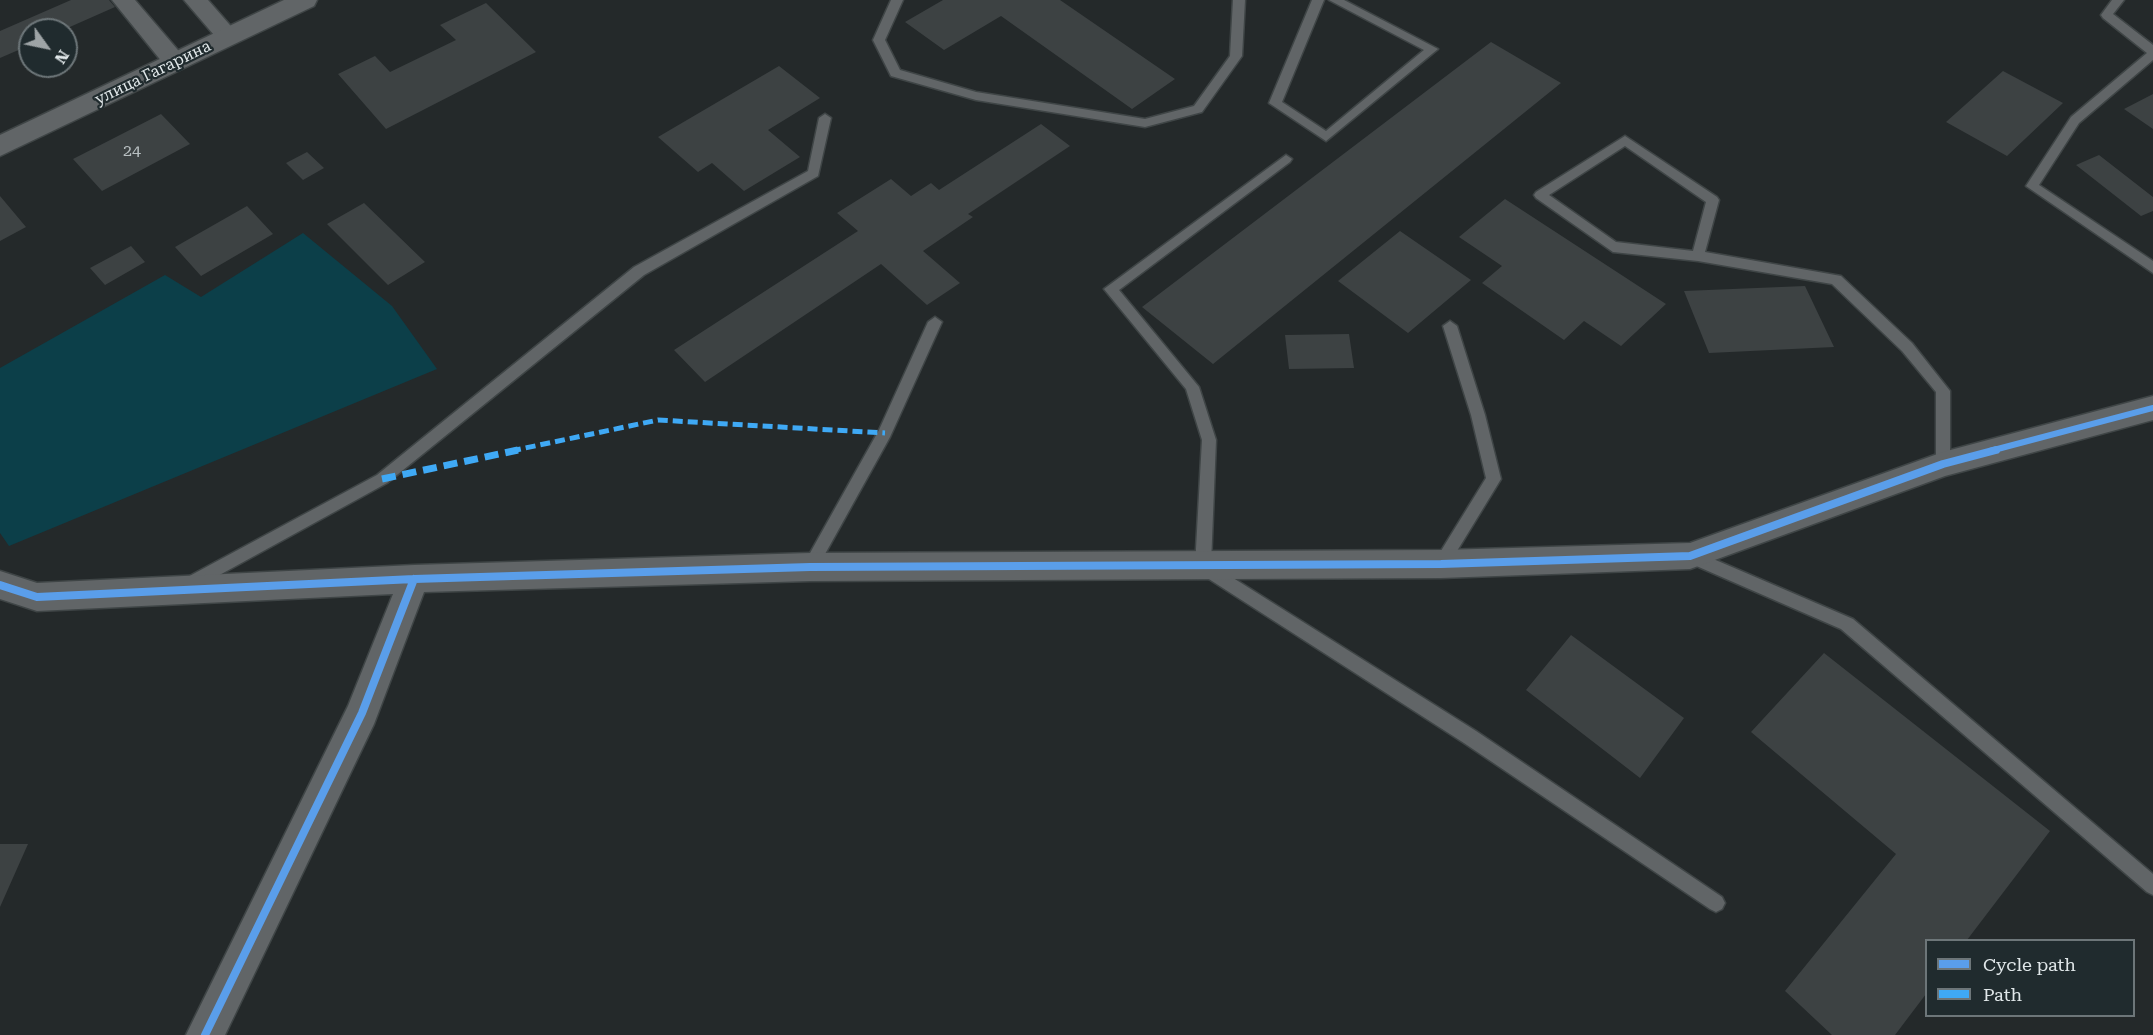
<!DOCTYPE html>
<meta charset="utf-8">
<style>
body{margin:0}
#map{position:relative;width:2153px;height:1035px;overflow:hidden;background:#24292a;font-family:"Roboto Serif",serif}
canvas{display:block}
.legend{position:absolute;left:1925px;top:939px;width:210px;height:78px;box-sizing:border-box;background:#202b2e;border:2px solid #6d7679;margin:0;padding:8px 10px;list-style:none;font-size:18px;color:#e0e7e9}
.legend li{display:flex;align-items:center;gap:12px;height:30px}
.legend b{width:30px;border:2px solid #6d7679}
.north{position:absolute;left:18px;top:18px;width:60px;height:60px;box-sizing:border-box;background:#202b2e;border:2px solid #6d7679;border-radius:50%;rotate:123deg;font-size:16px;font-weight:700;line-height:24px;text-align:center;color:#e0e7e9}
.north::after{content:'';display:block;margin:auto;width:21px;height:27px;background:#9ea4a6;clip-path:polygon(50% 0,100% 100%,50% 72%,0 100%)}
</style>
<div id="map">
<canvas width="2153" height="1035"></canvas>
<ul class="legend">
<li><b style="height:8px;background:#5a9eea"></b>Cycle path</li>
<li><b style="height:8px;background:#3fa9f5"></b>Path</li>
</ul>
<div class="north">N</div>
</div>
<script>
const context = document.querySelector('canvas').getContext('2d');
context.lineJoin = 'round';
function fill(path, color) { context.fillStyle = color; context.fill(path, 'evenodd'); }
const toPath = rows => new Path2D(rows.map(r => 'M' + r).join(''));
function trace(path, color, width, dash) { context.strokeStyle = color; context.lineWidth = width; context.lineCap = dash ? 'butt' : 'round'; context.setLineDash(dash || []); context.stroke(path); }
function write(font, color, halo, rows, align = 'center') {
  context.font = font + ' "Roboto Serif",serif'; context.lineWidth = 4.5; context.setLineDash([]); context.textBaseline = 'middle'; context.strokeStyle = halo; context.fillStyle = color; for (const [text, x, y, turn = 0] of rows) {
    context.save(); context.translate(x, y); context.rotate((+turn || 0) * Math.PI / 180); context.textAlign = isNaN(turn) ? turn : align; if (halo) context.strokeText(text, 0, 0); context.fillText(text, 0, 0); context.restore();
  }
}
fill(toPath([
 [303,233,392,306,437,369,9,546,0,533,0,368,165,275,201,297]
]), '#0c3f49');
fill(toPath([
 [71,0,109,0,115,7,63,30,30,30,30,45,0,58,0,31],
 [943,0,1060,0,1175,79,1132,109,1001,16,944,50,905,22],
 [486,3,536,52,386,129,338,74,375,56,390,72,456,40,440,25],
 [1491,42,1561,83,1213,364,1142,307],
 [779,66,820,98,768,130,800,157,744,191,712,163,698,172,658,137],
 [2003,71,2063,103,2007,156,1946,122],
 [2153,94,2153,129,2124,109],
 [161,114,190,144,102,191,73,159],
 [1041,124,1070,146,968,214,973,217,923,251,960,283,927,305,881,264,705,382,674,350,858,231,837,213,891,179,911,196,931,183,939,190],
 [307,152,324,168,303,180,286,163],
 [2099,155,2153,197,2153,211,2141,216,2076,165],
 [0,196,26,227,0,241],
 [1505,199,1666,304,1621,346,1584,321,1564,340,1482,283,1502,266,1459,237],
 [364,203,425,262,388,285,327,224],
 [247,206,273,234,201,276,175,247],
 [1400,231,1471,280,1408,333,1338,281],
 [131,246,145,262,105,285,90,268],
 [1805,286,1834,347,1709,353,1684,291],
 [1349,334,1354,368,1289,369,1285,335],
 [1571,635,1684,718,1640,778,1526,690],
 [1824,653,2050,831,1967,940,1926,940,1926,994,1895,1035,1832,1035,1785,991,1896,854,1751,732],
 [0,844,28,844,0,907]
]), '#3d4243');
const service = toPath([
 [891,0,903,0,885,40,900,70,976,92,1145,119,1194,106,1230,56,1233,0,1245,0,1242,56,1202,112,1145,127,976,100,891,76,873,40,891,0],
 [1312,0,1324,0,1282,102,1326,131,1424,50,1329,0,1344,0,1438,49,1326,141,1269,103,1312,0],
 [2112,0,2124,0,2113,14,2153,45,2153,60,2079,123,2039,185,2153,261,2153,273,2026,186,2071,117,2147,53,2103,18,2101,15,2112,0],
 [825,114,831,118,818,176,644,275,387,483,194,589,189,591,184,589,181,584,184,579,377,475,634,267,808,171,819,118,825,114],
 [1625,136,1717,197,1719,200,1705,252,1841,276,1912,343,1950,391,1950,464,1948,468,1943,470,1938,468,1936,464,1936,392,1902,351,1832,284,1698,261,1613,252,1536,198,1534,195,1536,192,1625,136],
 [1625,146,1706,202,1693,251,1616,242,1549,195,1625,146],
 [1286,155,1292,159,1290,162,1119,290,1199,387,1216,440,1211,564,1476,731,1722,897,1725,903,1722,909,1716,912,1710,909,1464,743,1198,572,1195,567,1202,440,1186,389,1104,289,1286,155],
 [935,317,942,322,890,437,815,572,810,574,805,572,802,567,805,562,879,430,928,322,935,317],
 [1450,321,1457,326,1485,415,1501,479,1446,569,1441,571,1436,569,1433,564,1436,559,1486,478,1471,415,1443,326,1450,321],
 [1690,549,1853,619,2153,874,2153,895,2147,892,1841,629,1685,561,1682,556,1685,551,1690,549]
]);
const minor = toPath([
 [112,0,135,0,183,56,187,62,183,68,175,70,167,68,112,0],
 [184,0,208,0,236,32,239,37,236,42,228,45,220,42,184,0],
 [2153,396,2153,420,1945,476,1690,569,1441,578,810,581,424,592,374,724,225,1035,186,1035,348,706,393,594,37,611,0,599,0,571,37,583,414,565,810,553,1441,550,1690,543,1943,452,2153,396]
]);
const secondary = toPath([
 [284,0,317,0,314,6,0,156,0,135,284,0]
]);
trace(service, '#3f4546', 3);
trace(minor, '#3f4546', 3);
trace(secondary, '#3f4546', 3);
fill(service, '#616567');
fill(minor, '#616567');
fill(secondary, '#616567');
trace(toPath([
 [511,451,658,420,885,433]
]), '#3fa9f5', 5, [10, 5]);
trace(toPath([
 [382,479,518,450]
]), '#3fa9f5', 7, [14, 7]);
trace(toPath([
 [1990,451,2153,408]
]), '#5a9eea', 6);
trace(toPath([
 [0,585,37,597,414,579,810,567,1441,564,1690,556,1943,464,1996,450],
 [205,1035,362,713,414,579]
]), '#5a9eea', 8);
write('16px', '#e0e7e9', '#202b2e', [
 ["улица Гагарина",153,73,-26]
]);
write('16px', '#b7bec0', null, [
 ["24",132,151]
]);
</script>
